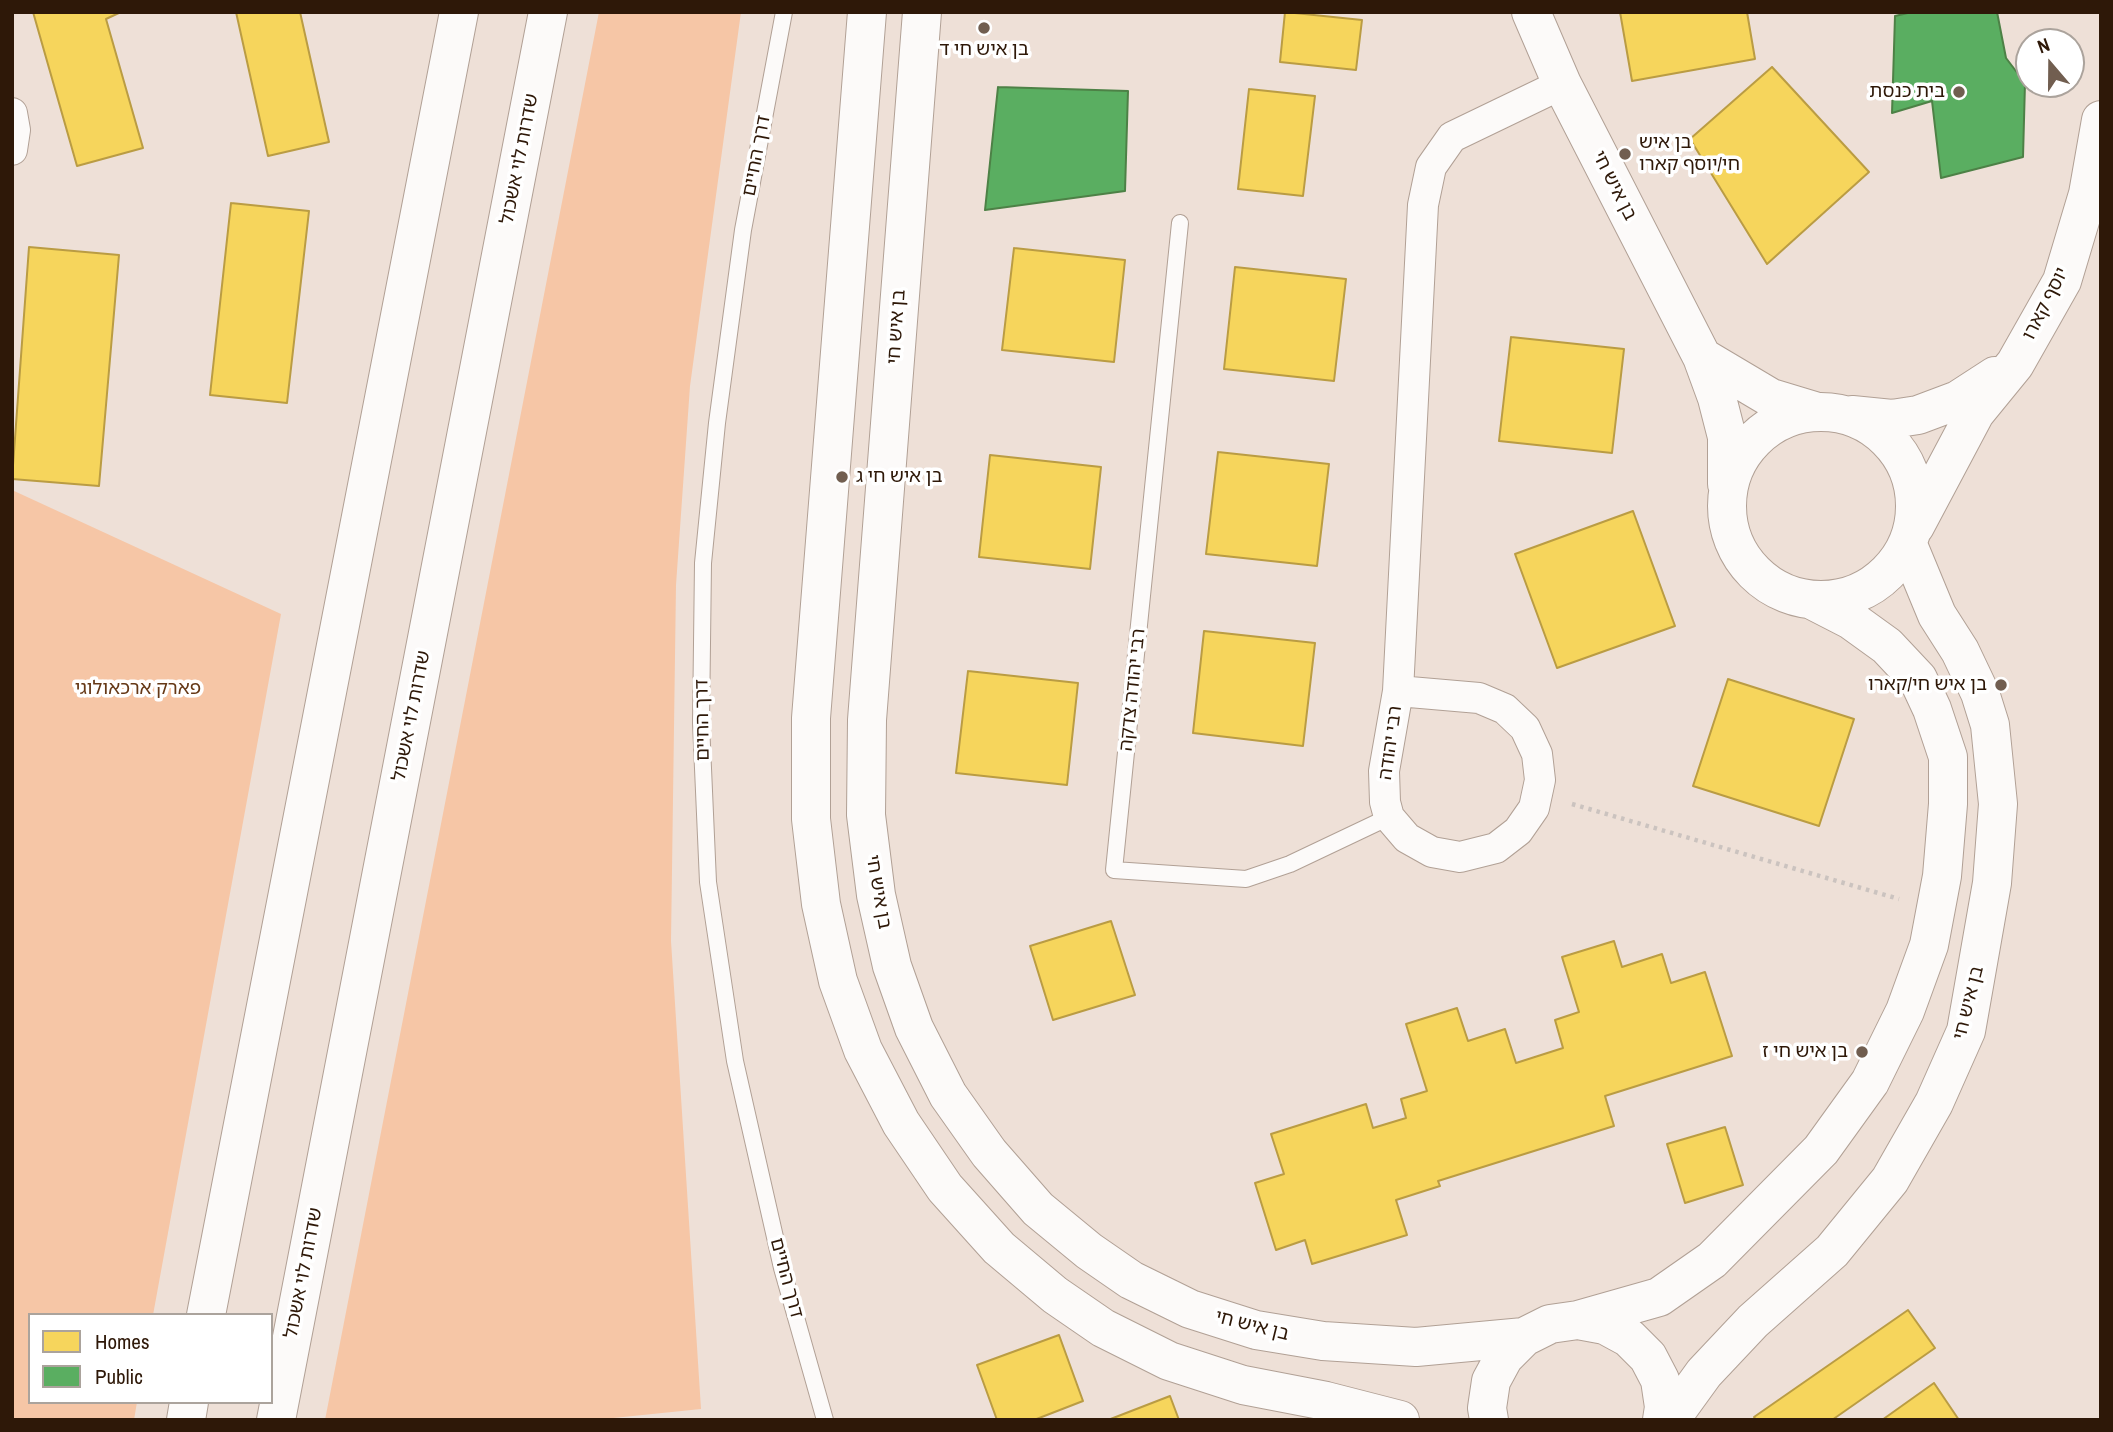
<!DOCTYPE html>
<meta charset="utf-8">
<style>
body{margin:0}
#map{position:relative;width:2113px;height:1432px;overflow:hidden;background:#eee0d7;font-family:"Archivo Narrow",sans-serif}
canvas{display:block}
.frame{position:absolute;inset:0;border:14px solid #2e1808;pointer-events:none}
.legend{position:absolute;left:28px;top:1313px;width:245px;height:91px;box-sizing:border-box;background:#fff;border:2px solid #aba39c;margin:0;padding:9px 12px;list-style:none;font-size:21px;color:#2e1808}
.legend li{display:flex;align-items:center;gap:14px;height:35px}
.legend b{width:35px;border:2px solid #aba39c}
.north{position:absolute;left:2015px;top:28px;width:70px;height:70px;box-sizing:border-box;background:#fff;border:2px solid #aba39c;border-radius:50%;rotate:340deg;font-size:19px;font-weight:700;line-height:28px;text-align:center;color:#2e1808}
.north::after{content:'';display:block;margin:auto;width:24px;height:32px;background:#715e50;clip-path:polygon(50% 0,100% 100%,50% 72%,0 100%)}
</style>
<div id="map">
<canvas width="2113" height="1432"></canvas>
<div class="frame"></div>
<ul class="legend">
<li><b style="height:19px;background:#f6d55c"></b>Homes</li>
<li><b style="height:19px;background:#5aae61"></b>Public</li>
</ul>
<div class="north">N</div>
</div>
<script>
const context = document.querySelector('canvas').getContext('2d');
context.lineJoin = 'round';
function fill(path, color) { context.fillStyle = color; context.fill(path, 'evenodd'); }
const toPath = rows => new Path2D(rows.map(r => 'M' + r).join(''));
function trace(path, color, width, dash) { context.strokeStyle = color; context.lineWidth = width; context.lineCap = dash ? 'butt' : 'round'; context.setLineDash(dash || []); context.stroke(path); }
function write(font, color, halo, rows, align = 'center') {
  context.font = font + ' "Archivo Narrow","Noto Sans Hebrew",sans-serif'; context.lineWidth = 7; context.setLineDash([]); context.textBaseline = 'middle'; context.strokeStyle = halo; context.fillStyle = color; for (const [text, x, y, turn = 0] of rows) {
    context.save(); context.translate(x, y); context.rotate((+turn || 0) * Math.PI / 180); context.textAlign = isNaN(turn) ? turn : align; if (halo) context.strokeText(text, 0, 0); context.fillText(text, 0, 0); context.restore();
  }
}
fill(toPath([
 [599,12,741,12,690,386,676,585,671,941,701,1409,594,1420,325,1420],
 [12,490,281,614,153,1315,30,1315,30,1402,137,1402,134,1420,12,1420]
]), '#f6c6a6');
const homes = toPath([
 [33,12,121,12,106,19,143,148,77,166,33,12],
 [236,12,300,12,329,142,268,156,236,12],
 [1285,12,1362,20,1356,70,1280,62,1285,12],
 [1620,12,1747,12,1755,59,1632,81,1620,12],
 [1772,67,1869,172,1767,264,1690,139,1772,67],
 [1249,89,1315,96,1303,196,1238,189,1249,89],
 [231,203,309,211,287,403,210,395,231,203],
 [29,247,119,255,99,486,12,479,29,247],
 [1014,248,1125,260,1114,362,1002,350,1014,248],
 [1235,267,1346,279,1334,381,1224,369,1235,267],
 [1511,337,1624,349,1612,453,1499,441,1511,337],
 [1218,452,1329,464,1317,566,1206,554,1218,452],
 [990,455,1101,467,1090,569,979,557,990,455],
 [1633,511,1675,626,1557,668,1515,554,1633,511],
 [1204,631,1315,643,1303,746,1193,733,1204,631],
 [968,671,1078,683,1067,785,956,773,968,671],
 [1728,679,1854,719,1819,826,1693,786,1728,679],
 [1111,921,1135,995,1053,1020,1030,946,1111,921],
 [1614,941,1622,967,1662,954,1671,983,1705,972,1732,1056,1605,1096,1614,1126,1438,1181,1440,1186,1396,1200,1407,1235,1312,1264,1305,1240,1276,1250,1255,1183,1284,1174,1271,1134,1366,1104,1373,1128,1406,1118,1401,1099,1427,1091,1406,1024,1457,1008,1468,1041,1505,1029,1516,1063,1563,1048,1555,1020,1579,1012,1562,957,1614,941],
 [1725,1127,1743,1185,1685,1203,1667,1144,1725,1127],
 [1908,1310,1935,1348,1832,1420,1756,1420,1754,1417,1908,1310],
 [1059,1335,1083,1401,1034,1420,997,1420,977,1365,1059,1335],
 [1934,1383,1959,1420,1882,1420,1934,1383],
 [1170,1396,1179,1420,1108,1420,1170,1396]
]);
fill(homes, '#f6d55c');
trace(homes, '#ba9c43', 2);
const public = toPath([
 [1912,12,1997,12,2006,58,2025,83,2023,157,1941,178,1932,101,1892,113,1895,16,1912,12],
 [998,87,1128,91,1125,191,985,210,998,87]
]);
fill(public, '#5aae61');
trace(public, '#4d8146', 2);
const lane = toPath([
 [784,12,743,230,717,423,703,563,701,723,708,882,735,1061,782,1268,825,1420],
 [1180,223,1114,870,1246,879,1290,864,1389,817]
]);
const street = toPath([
 [12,113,15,130,12,150],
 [1398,691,1479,698,1505,709,1525,728,1537,754,1540,780,1534,808,1518,831,1496,848,1460,857,1432,852,1407,838,1389,817,1385,802,1384,771,1398,691,1423,205,1431,167,1452,137,1562,84]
]);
const secondary = toPath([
 [867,12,811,718,811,819,821,904,838,981,863,1050,901,1123,945,1188,999,1248,1055,1295,1103,1328,1169,1361,1243,1385,1326,1401,1400,1420],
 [922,12,867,720,866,815,876,895,892,966,914,1028,948,1095,989,1153,1038,1209,1089,1251,1131,1280,1190,1309,1256,1330,1323,1341,1416,1347,1524,1337],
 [1531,12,1562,84,1702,357,1717,398,1727,437,1727,484],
 [1702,357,1771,398,1814,411],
 '1727 506a94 94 0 1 1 188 0a94 94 0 1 1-188 0Z',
 [1852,415,1892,419,1918,415,1958,400,1995,376],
 [1915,526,1975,413,2015,364,2062,281,2088,194,2101,120],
 [206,1315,459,12],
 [1578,1320,1659,1297,1712,1260,1821,1150,1870,1082,1905,1011,1929,945,1942,876,1948,804,1948,757,1932,709,1918,679,1887,646,1851,620,1814,601],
 [186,1420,189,1402],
 [276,1420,548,12],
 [1489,1420,1487,1408,1491,1381,1504,1357,1524,1337,1550,1324,1578,1320,1605,1325,1629,1338,1648,1357,1660,1380,1664,1407,1662,1420],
 [1670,1420,1704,1373,1753,1321,1832,1251,1890,1180,1934,1103,1966,1031,1992,883,1998,804,1990,725,1980,693,1960,651,1937,615,1908,545]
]);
trace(lane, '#b1a095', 18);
trace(street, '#b1a095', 32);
trace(secondary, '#b1a095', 40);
trace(toPath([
 [1572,804,1899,899]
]), '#cbc3bf', 4.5, [3.5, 5]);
trace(lane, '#fcfaf9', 16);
trace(street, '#fcfaf9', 30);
trace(secondary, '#fcfaf9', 38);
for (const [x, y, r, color] of [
 [984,28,7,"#715e50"],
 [1959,92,7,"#715e50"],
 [1625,154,7,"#715e50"],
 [842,477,7,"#715e50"],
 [2001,685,7,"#715e50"],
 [1862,1052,7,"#715e50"]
]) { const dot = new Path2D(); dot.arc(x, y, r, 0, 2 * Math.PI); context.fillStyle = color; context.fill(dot); trace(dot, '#fff', 2.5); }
write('19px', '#2e1808', '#fff', [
 ["בן איש חי ד",984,50,"center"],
 ["בית כנסת",1945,92],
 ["בן איש",1639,143,"left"],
 ["חי/יוסף קארו",1639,165,"left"],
 ["בן איש חי ג",856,477,"left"],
 ["בן איש חי/קארו",1987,685],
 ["בן איש חי ז",1848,1052]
], 'right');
write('19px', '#2e1808', '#fff', [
 ["דרך החיים",757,156,-79],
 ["שדרות לוי אשכול",520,159,-79],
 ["בן איש חי",1614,186,63],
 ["יוסף קארו",2046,304,-63],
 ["בן איש חי",897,327,-86],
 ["רבי יהודה צדקה",1133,690,-84],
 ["שדרות לוי אשכול",412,716,-79],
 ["דרך החיים",703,720,-91],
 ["רבי יהודה",1391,743,-82],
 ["בן איש חי",878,892,80],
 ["בן איש חי",1969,1003,-76],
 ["שדרות לוי אשכול",304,1273,-79],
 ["דרך החיים",786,1278,75],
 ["בן איש חי",1252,1326,14]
]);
write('19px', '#653816', '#fff', [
 ["פארק ארכאולוגי",138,689]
]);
</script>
